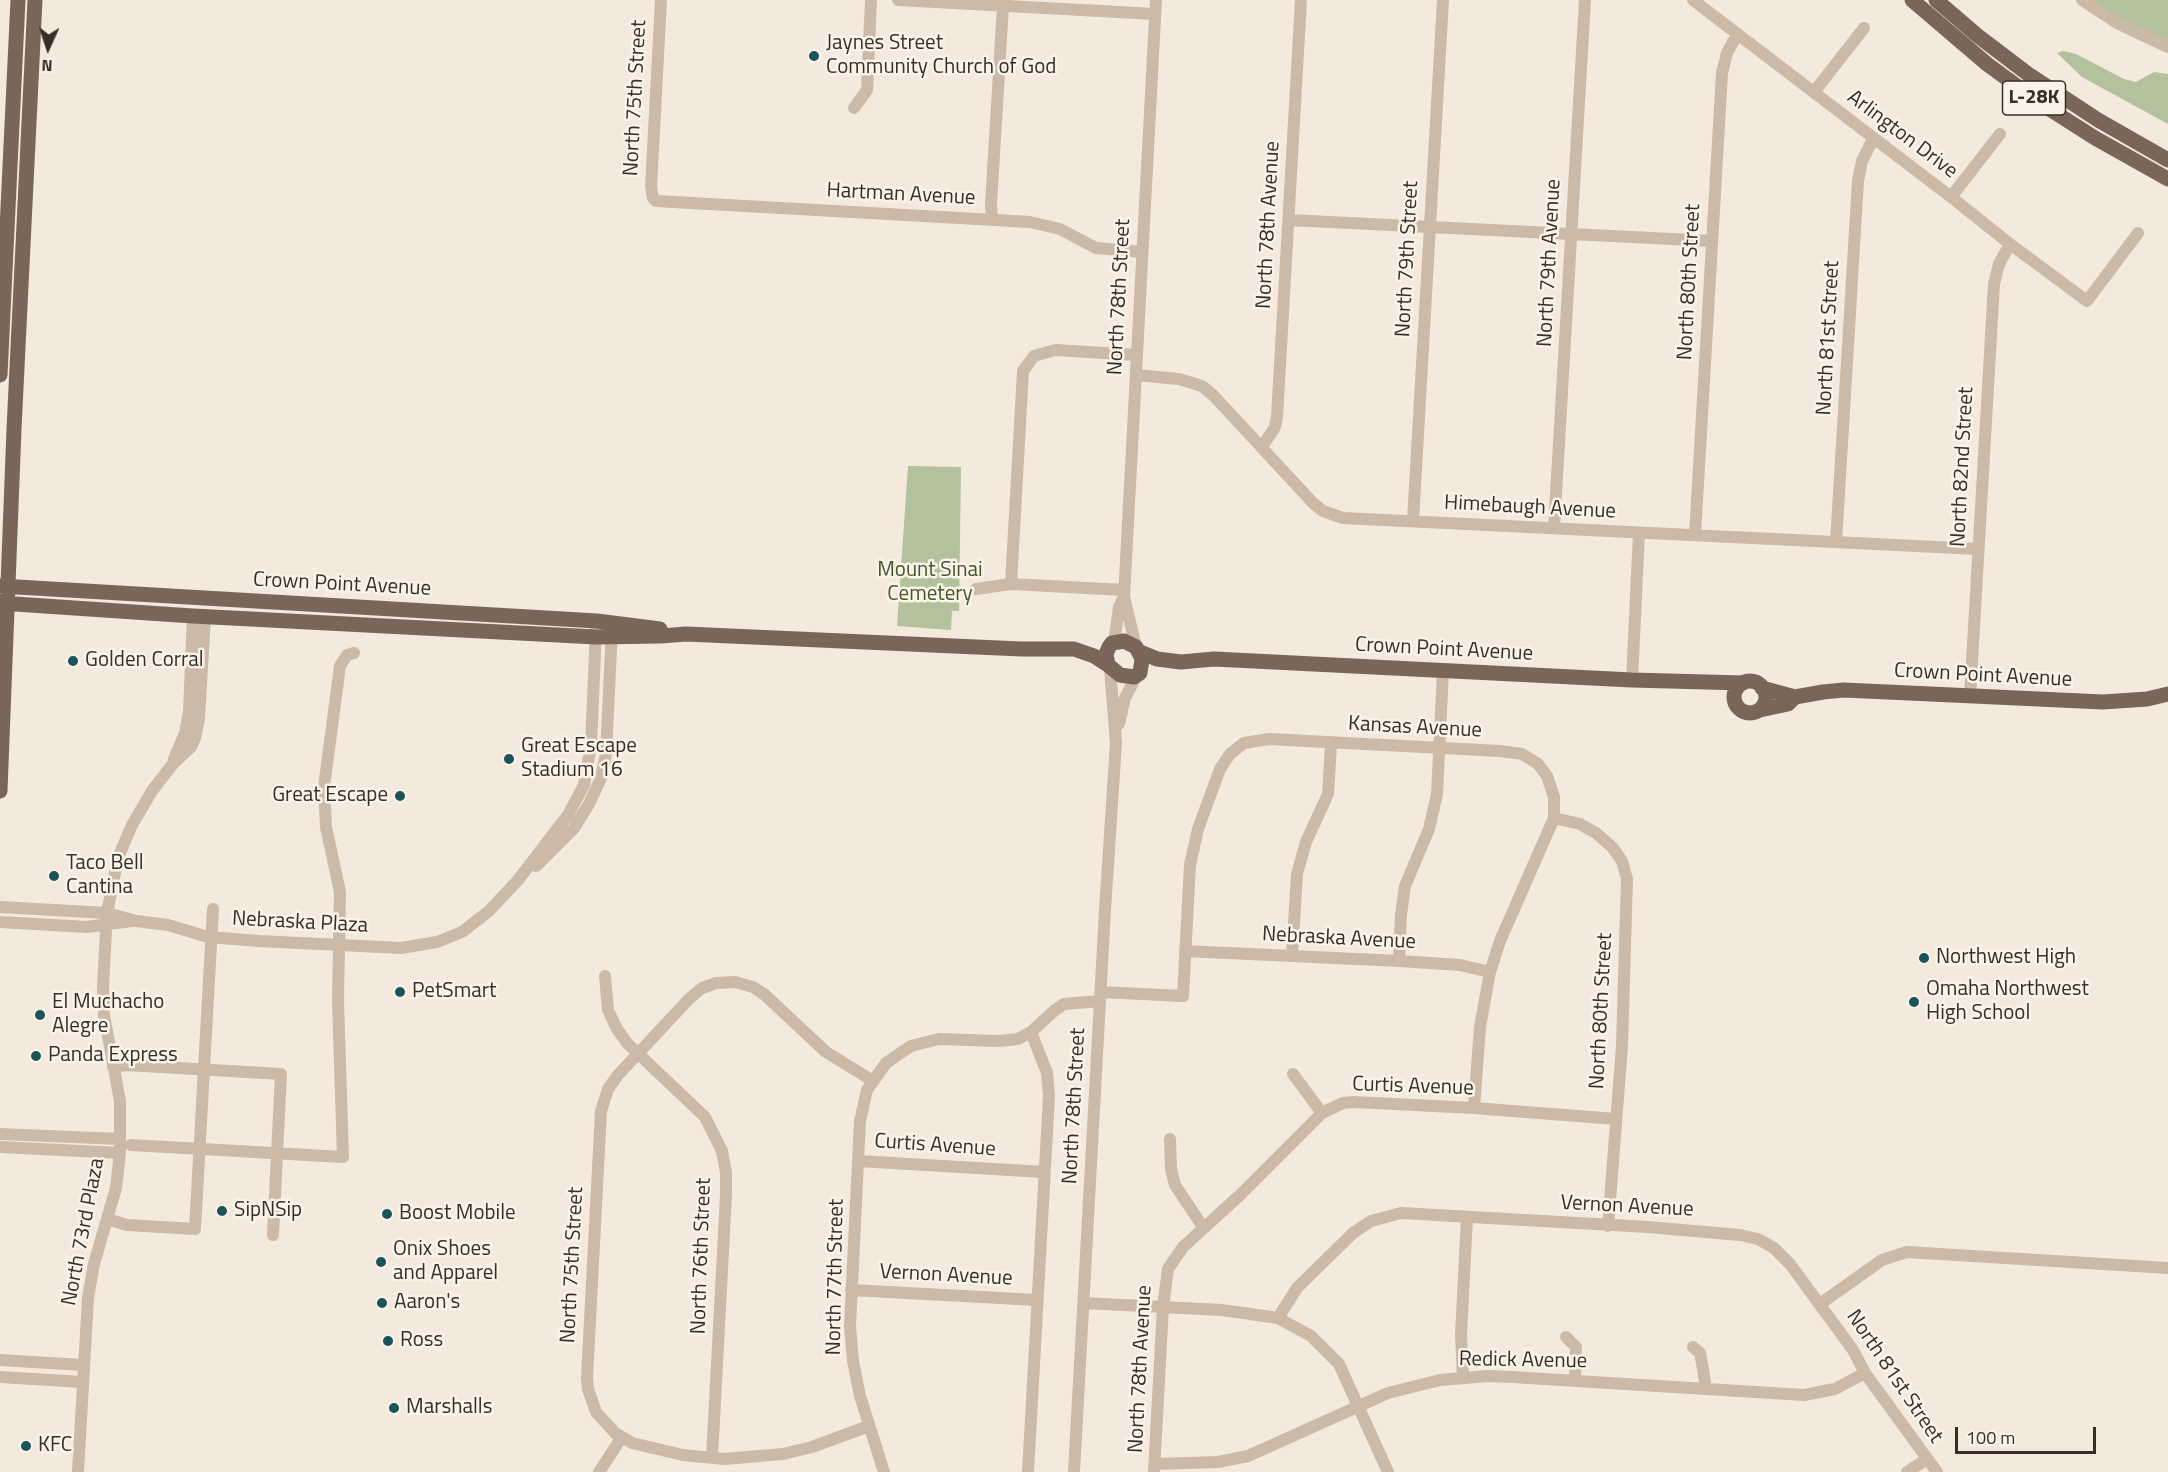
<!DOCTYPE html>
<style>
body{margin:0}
#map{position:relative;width:2168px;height:1472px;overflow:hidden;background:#f3e9dc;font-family:"Titillium Web",sans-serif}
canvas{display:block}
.north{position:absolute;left:18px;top:18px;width:60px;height:60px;-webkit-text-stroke:4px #faf3e9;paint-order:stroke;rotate:183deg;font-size:16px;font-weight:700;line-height:24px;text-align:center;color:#382e28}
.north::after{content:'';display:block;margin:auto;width:21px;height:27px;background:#382e28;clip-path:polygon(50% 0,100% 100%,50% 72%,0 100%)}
.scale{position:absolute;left:1955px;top:1427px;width:141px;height:27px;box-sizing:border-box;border:3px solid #382e28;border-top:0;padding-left:8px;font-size:18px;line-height:21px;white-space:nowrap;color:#382e28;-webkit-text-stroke:4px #faf3e9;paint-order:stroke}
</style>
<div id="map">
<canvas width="2168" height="1472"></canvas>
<div class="north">N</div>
<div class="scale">100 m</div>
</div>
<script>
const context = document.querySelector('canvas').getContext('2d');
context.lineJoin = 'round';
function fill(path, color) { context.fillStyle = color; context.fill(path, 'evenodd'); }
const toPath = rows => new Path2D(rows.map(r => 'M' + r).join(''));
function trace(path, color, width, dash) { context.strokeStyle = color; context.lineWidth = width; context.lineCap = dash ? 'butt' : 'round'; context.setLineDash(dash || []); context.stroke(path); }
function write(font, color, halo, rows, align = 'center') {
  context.font = font + ' "Titillium Web",sans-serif'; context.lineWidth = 5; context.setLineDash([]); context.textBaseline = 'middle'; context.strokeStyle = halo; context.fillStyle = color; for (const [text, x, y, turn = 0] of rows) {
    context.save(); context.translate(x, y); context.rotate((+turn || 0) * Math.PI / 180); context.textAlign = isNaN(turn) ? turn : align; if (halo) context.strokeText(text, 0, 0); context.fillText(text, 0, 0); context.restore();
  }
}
fill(toPath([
 [2089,0,2168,0,2168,42,2119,19],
 [2063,51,2076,54,2124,79,2136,82,2154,72,2168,74,2168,124,2082,77,2057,53],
 [908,466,961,467,959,611,952,611,951,630,897,626]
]), '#b3c29c');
trace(toPath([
 [661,0,651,187,653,198,656,201,1030,222,1060,229,1096,248,1142,252],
 [898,0,1155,14],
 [1693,0,1951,197,2010,244,2087,301,2138,233],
 [2082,0,2117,23,2168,47],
 [1814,92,1864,28],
 [854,108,867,90,871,0],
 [1951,197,2000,134],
 [992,219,991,204,1003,6],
 [1289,220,1712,241],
 [1136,375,1179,379,1202,386,1213,395,1313,503,1323,511,1343,518,1977,549],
 [1262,447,1275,427,1277,417,1301,0],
 [1413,521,1443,0],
 [1554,528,1585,0],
 [1695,535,1722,73,1727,53,1737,35],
 [1836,542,1858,181,1862,161,1873,139],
 [1011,584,1023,371,1034,356,1055,350,1137,355],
 [976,589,1011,584,1124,590],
 [1114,643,1119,607,1124,597],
 [1136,647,1124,597,1156,0],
 [1632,680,1639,533],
 [1970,696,1994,284,1999,264,2010,244],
 [1119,724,1125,698,1137,675],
 [174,759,185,733,189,711,193,616],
 [1554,818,1580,824,1596,833,1612,847,1622,861,1627,879,1622,1046,1608,1226],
 [536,866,574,828,589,804,601,778,606,754,612,628],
 [0,907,107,913,136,921,168,925,208,937,259,941,401,948,437,942,462,932,489,911,518,880,568,815,584,785,591,745,596,629],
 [0,922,87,927,132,921],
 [1185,951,1399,961,1460,965,1490,972],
 [1292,956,1297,874,1306,842,1328,794,1331,744],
 [1399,961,1401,915,1405,886,1429,829,1437,794,1443,671],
 [605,976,608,1010,617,1029,628,1044,705,1117,722,1151,726,1173,726,1195,712,1458],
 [1101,992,1183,996,1190,865,1198,829,1220,769,1230,754,1244,743,1269,739,1500,751,1522,754,1538,764,1547,776,1554,797,1554,818,1500,941,1490,972,1480,1027,1474,1108],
 [113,1067,126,1065,281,1074,273,1235],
 [1293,1074,1322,1113],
 [0,1134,120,1139],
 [1170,1139,1171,1169,1175,1185,1203,1227],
 [131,1145,343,1157,338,1001,340,892,326,827,324,787,340,666,347,655,354,653],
 [0,1147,120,1153],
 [858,1161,1044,1172],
 [107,1219,127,1225,195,1229,213,909],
 [851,1290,1037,1300],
 [1084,1303,1222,1310,1278,1318,1297,1288,1353,1233,1371,1221,1401,1213,1648,1227,1740,1235,1758,1239,1774,1248,1790,1264,1853,1350,1865,1373,1937,1472],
 [1820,1304,1882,1260,1907,1252,2168,1268],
 [1278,1318,1311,1336,1339,1364,1388,1472],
 [1566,1337,1576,1347,1575,1380],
 [1693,1347,1700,1353,1702,1363,1706,1388],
 [0,1360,83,1365],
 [0,1377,83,1382],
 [1463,1378,1461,1335,1467,1217],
 [869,1426,812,1447,783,1454,724,1459,683,1455,632,1443,615,1433,596,1412,588,1389,587,1378,601,1111,608,1089,618,1075,689,999,702,988,716,983,735,982,753,987,765,995,826,1052,873,1081],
 [1155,1464,1218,1462,1248,1456,1388,1393,1440,1380,1488,1376,1512,1377,1804,1395,1835,1389,1865,1373],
 [1154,1471,1163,1307,1168,1269,1183,1247,1240,1195,1322,1113,1343,1103,1353,1102,1474,1108,1616,1119],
 [78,1472,88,1298,94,1264,116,1188,120,1153,120,1101,104,1015,103,986,107,913,118,858,132,825,152,791,172,765,191,747,195,738,199,719,205,617],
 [599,1472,622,1437],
 [884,1472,860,1396,853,1361,850,1326,860,1121,867,1090,886,1063,911,1046,939,1039,999,1041,1018,1039,1031,1032,1055,1010,1064,1004,1100,1001],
 [1028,1472,1049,1096,1047,1073,1031,1032],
 [1074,1472,1105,910,1116,743,1110,669],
 [1907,1472,1927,1459]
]), '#cbbaa8', 12);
trace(toPath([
 [1912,0,1987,64,2040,103,2095,138,2168,179],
 [1936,0,1978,36,2028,74,2098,120,2168,160],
 [0,375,18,0],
 [0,586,597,621,660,629],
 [0,603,193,616,596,637,661,636,686,634,1021,649,1074,649,1094,656,1108,665],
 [1124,641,1136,647,1142,659,1140,673,1134,677,1120,675,1108,665,1106,654,1109,647,1112,643,1124,641],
 [1140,652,1157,659,1181,662,1214,659,1632,680,1743,683],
 '1734 697a16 16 0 1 1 32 0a16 16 0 1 1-32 0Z',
 [1762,688,1795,697,1823,692,1844,690,2103,702,2147,699,2168,694],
 [1760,710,1788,704,1795,697],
 [0,791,14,429,35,0]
]), '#7a6659', 15);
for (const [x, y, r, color] of [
 [814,56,6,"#1c535b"],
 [73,661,6,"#1c535b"],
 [509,759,6,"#1c535b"],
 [400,796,6,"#1c535b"],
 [54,876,6,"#1c535b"],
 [1924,958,6,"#1c535b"],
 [400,992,6,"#1c535b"],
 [1914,1002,6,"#1c535b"],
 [40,1015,6,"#1c535b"],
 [36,1056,6,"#1c535b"],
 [222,1211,6,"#1c535b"],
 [387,1214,6,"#1c535b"],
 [381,1262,6,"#1c535b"],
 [382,1303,6,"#1c535b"],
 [388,1341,6,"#1c535b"],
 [394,1408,6,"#1c535b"],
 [26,1446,6,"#1c535b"]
]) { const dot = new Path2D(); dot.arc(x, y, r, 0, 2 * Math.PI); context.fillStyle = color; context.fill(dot); trace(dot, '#faf3e9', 2); }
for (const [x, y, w] of [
 [2034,98,63]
]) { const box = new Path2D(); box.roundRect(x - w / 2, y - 17, w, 34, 4.5); context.fillStyle = '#faf3e9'; context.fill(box); trace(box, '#382e28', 1.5); }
write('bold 20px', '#382e28', null, [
 ["L-28K",2034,98]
]);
write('21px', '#382e28', '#faf3e9', [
 ["Jaynes Street",826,44],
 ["Community Church of God",826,68],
 ["Golden Corral",85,661],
 ["Great Escape",521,747],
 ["Stadium 16",521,771],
 ["Great Escape",388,796,"right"],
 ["Taco Bell",66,864],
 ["Cantina",66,888],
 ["Northwest High",1936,958],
 ["Omaha Northwest",1926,990],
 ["High School",1926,1014],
 ["PetSmart",412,992],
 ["El Muchacho",52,1003],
 ["Alegre",52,1027],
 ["Panda Express",48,1056],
 ["SipNSip",234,1211],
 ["Boost Mobile",399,1214],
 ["Onix Shoes",393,1250],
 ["and Apparel",393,1274],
 ["Aaron's",394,1303],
 ["Ross",400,1341],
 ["Marshalls",406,1408],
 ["KFC",38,1446]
], 'left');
write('21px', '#382e28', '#faf3e9', [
 ["North 75th Street",636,98,-87],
 ["Arlington Drive",1902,135,37],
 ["Hartman Avenue",901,195,3],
 ["North 78th Avenue",1269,225,-87],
 ["North 79th Street",1408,259,-87],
 ["North 79th Avenue",1550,263,-87],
 ["North 80th Street",1690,282,-87],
 ["North 78th Street",1120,297,-87],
 ["North 81st Street",1829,338,-87],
 ["North 82nd Street",1963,467,-87],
 ["Himebaugh Avenue",1530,508,3],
 ["Crown Point Avenue",342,585,3],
 ["Crown Point Avenue",1444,650,3],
 ["Crown Point Avenue",1983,676,3],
 ["Kansas Avenue",1415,728,3],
 ["Nebraska Plaza",300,923,3],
 ["Nebraska Avenue",1339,939,3],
 ["North 80th Street",1602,1011,-87],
 ["Curtis Avenue",1413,1087,2],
 ["North 78th Street",1075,1106,-87],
 ["Curtis Avenue",935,1146,4],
 ["Vernon Avenue",1627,1207,3],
 ["North 73rd Plaza",84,1232,-79],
 ["North 76th Street",702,1256,-88],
 ["North 75th Street",573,1265,-87],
 ["Vernon Avenue",946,1276,3],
 ["North 77th Street",836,1277,-89],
 ["Redick Avenue",1523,1361,1],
 ["North 78th Avenue",1141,1369,-87],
 ["North 81st Street",1894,1377,56]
]);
write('21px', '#45572b', '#faf3e9', [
 ["Mount Sinai",930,571],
 ["Cemetery",930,595]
]);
</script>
